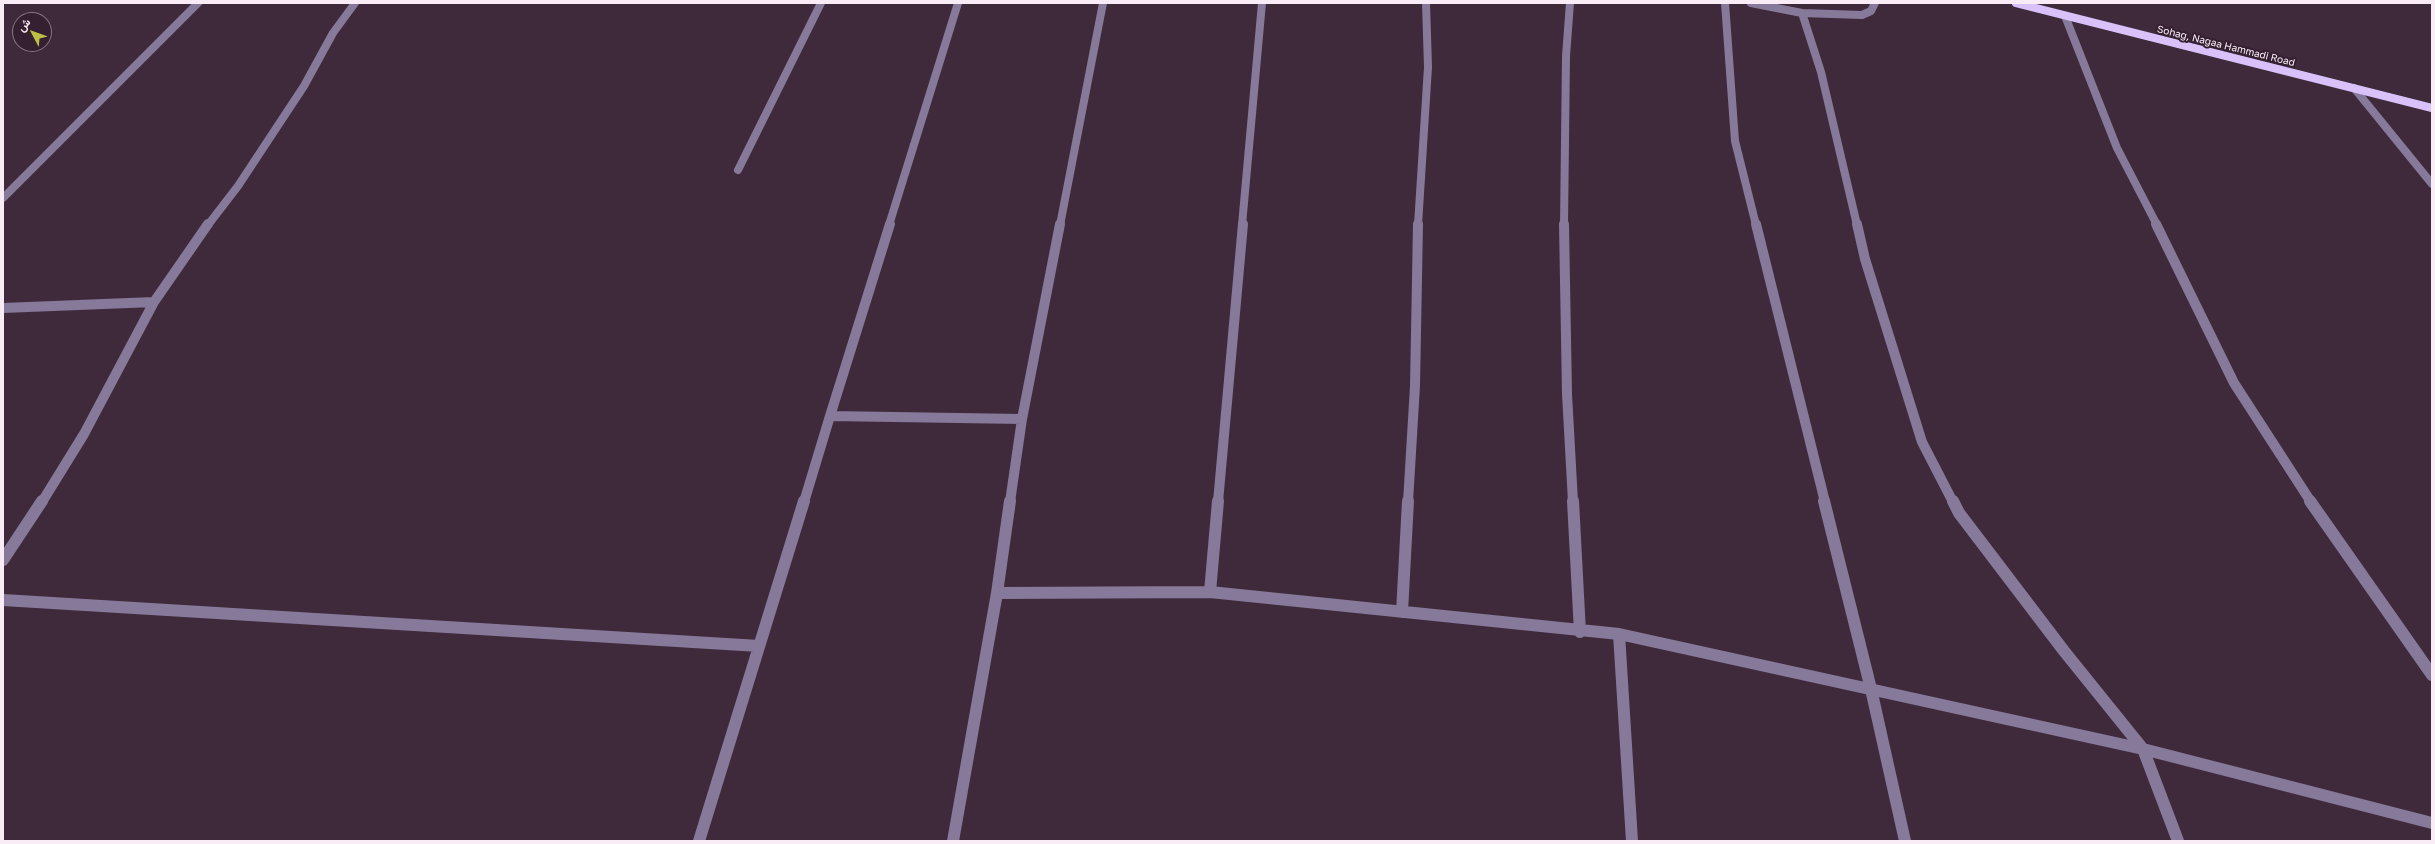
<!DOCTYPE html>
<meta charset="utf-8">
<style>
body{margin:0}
#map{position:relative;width:2435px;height:844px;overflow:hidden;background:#3f2a3c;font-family:"Golos Text",Vazirmatn,sans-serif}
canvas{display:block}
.frame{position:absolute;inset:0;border:4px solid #faecf7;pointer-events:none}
.north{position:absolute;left:12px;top:12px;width:40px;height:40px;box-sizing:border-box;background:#352032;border:1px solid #847281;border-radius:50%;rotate:311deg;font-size:11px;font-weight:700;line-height:16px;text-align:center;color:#faecf7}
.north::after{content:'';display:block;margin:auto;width:14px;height:18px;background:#bcbf43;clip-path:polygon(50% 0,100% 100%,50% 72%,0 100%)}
</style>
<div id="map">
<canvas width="2435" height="844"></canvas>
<div class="frame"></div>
<div class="north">ش</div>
</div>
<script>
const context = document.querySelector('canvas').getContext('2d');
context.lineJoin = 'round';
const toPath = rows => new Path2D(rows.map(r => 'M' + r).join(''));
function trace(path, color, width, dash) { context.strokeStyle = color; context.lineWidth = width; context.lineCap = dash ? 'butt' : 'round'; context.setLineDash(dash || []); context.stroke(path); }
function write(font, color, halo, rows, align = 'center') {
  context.font = font + ' "Golos Text",sans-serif'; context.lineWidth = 4; context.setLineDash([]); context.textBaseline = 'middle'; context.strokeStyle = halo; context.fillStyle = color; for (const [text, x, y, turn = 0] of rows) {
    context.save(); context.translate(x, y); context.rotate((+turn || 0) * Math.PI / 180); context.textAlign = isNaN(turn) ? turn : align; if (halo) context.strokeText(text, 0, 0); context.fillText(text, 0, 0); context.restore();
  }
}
trace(toPath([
 [1725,3,1735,141,1756,225],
 [1751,3,1802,13],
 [2065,16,2117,148,2157,225],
 [2354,88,2432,184],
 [738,170,821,3],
 [3,198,198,3],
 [208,225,238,186,304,86,333,33,355,3],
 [889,225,958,3],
 [1060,225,1103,3],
 [1242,225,1262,3],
 [1418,225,1428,67,1426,3],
 [1564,225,1566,56,1570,3],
 [1857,225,1821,72,1802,13,1862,15,1871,11,1875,3]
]), '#87799a', 8);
trace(toPath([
 [890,224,830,416,1022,419],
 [1564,224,1567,394,1573,502],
 [1756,224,1825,502],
 [1857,224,1865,259,1922,442,1953,502],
 [2156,224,2234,383,2311,502],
 [3,308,154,302],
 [42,502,84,434,154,302,208,224],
 [804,502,830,416],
 [1010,502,1022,419,1060,224],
 [1218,502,1243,224],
 [1408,502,1415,386,1418,224]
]), '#87799a', 10);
trace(toPath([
 [1573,501,1580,632],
 [1824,501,1871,689,1905,841],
 [1953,501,1959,513,2064,651,2143,749],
 [2310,501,2432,675],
 [3,560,42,501],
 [1210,592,1218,501],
 [997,593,1210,592,1619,634,2143,749],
 [3,600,759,646],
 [1402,612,1408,501],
 [1619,634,1632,841],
 [699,841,804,501],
 [953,841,997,593,1010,501],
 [2178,841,2143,749,2432,823]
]), '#87799a', 12);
trace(toPath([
 [2016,3,2432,108]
]), '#d9c2f9', 8);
write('10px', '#faecf7', '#352032', [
 ["Sohag, Nagaa Hammadi Road",2226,46,14]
]);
</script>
